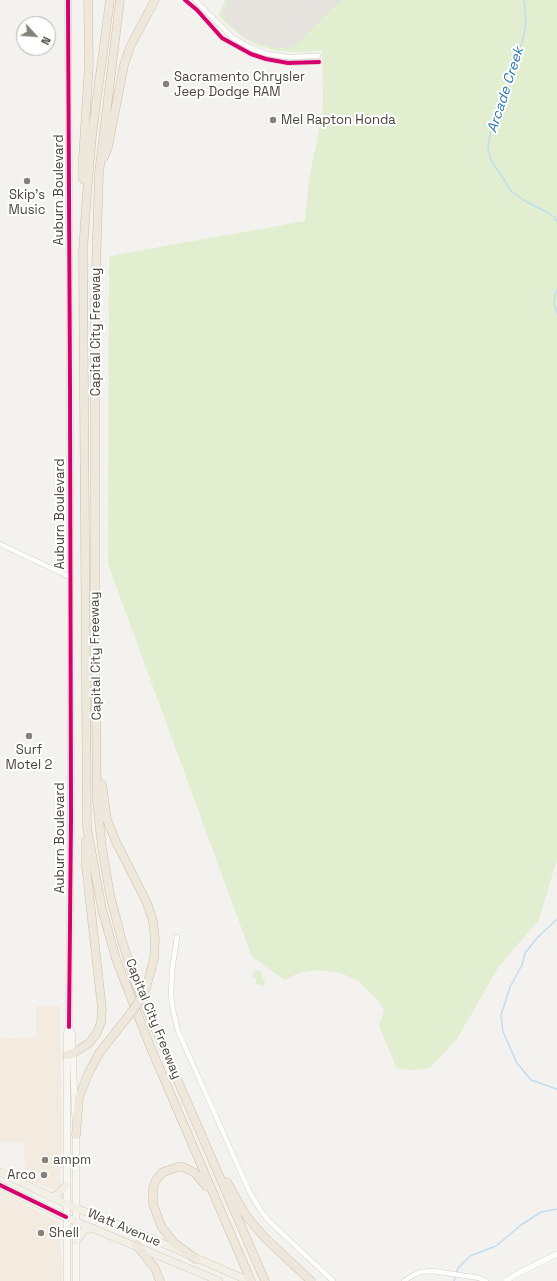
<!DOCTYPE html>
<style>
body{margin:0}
#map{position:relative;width:557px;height:1281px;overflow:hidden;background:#f4f2ee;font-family:"Space Grotesk",sans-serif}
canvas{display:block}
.north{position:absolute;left:16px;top:16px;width:40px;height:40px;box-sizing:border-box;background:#fff;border:1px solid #b7b4b0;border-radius:50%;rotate:116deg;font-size:11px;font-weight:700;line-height:16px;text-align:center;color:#4b4439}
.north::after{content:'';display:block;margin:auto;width:14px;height:18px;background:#868178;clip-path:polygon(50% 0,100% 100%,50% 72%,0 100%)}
</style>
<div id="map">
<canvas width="557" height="1281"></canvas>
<div class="north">N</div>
</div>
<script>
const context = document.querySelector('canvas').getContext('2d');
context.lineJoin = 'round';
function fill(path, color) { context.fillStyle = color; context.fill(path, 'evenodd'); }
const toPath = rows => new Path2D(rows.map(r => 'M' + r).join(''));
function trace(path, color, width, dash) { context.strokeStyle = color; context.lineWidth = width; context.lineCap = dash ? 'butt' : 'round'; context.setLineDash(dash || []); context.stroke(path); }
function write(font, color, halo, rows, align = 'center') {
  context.font = font + ' "Space Grotesk",sans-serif'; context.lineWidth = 4; context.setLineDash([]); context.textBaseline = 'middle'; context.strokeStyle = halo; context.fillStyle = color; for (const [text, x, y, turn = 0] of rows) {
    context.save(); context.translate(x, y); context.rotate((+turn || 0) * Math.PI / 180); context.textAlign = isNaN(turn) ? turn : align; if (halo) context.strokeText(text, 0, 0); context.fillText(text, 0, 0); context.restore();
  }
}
fill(toPath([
 [36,1006,60,1006,62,1141,60,1187,55,1191,25,1179,24,1142,0,1142,0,1039,36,1037],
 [0,1191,57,1221,60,1223,62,1281,0,1281]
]), '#f3ebdf');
fill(toPath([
 [223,0,557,0,557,859,539,920,499,966,457,1039,430,1068,417,1070,397,1069,379,1026,384,1010,379,1002,359,982,341,973,316,970,299,973,285,980,252,957,108,564,109,256,305,221,309,179,322,117,323,96,322,50,305,52,292,52,274,50,257,45,242,37,218,16,225,1],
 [255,970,262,972,262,978,266,981,263,986,256,984,256,979,252,977]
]), '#e1eecf');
fill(toPath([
 [228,0,341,0,294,46,284,48,275,48,258,43,243,36,231,25,221,14,227,8,225,5]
]), '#e6e3df');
trace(toPath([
 [524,0,526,19,525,28,522,43,518,50,517,59,513,68,508,89,504,98,497,106,490,134,488,149,492,162,503,178,511,191,525,201,547,212,554,217,557,221],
 [557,290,555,295,554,304,557,313],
 [557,919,537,938,525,953,522,965,510,987,501,1015,503,1032,517,1063,531,1080,557,1089],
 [454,1281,458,1268,470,1256,496,1246,521,1225,541,1212,557,1209]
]), '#c0ddf1', 1.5);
const minor = toPath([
 [185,0,197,10,222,38,251,54,266,59,288,63,319,62],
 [195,0,233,38,253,49,268,54,288,57,318,56],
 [0,544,70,577],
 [177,937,172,971,171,995,173,1010,178,1031,250,1193,261,1211,269,1221,333,1281],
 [404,1281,410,1277,420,1272,433,1271,479,1278,486,1281]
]);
const tertiary = toPath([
 [506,1281,517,1274,557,1254]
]);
const secondary = toPath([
 [68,0,70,389,71,818,69,1015,69,1027,72,1034,75,1114],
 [76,1131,76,1281],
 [67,1281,67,1032,69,1027]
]);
const primary = toPath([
 [0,1172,66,1204,139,1233,249,1281],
 [0,1185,58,1214,219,1281],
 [51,1197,58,1194,66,1185],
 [76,1241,85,1230,93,1228]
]);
const motorway = toPath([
 [110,0,92,135,87,193,83,251,87,828,102,909,116,959,150,1046,251,1281],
 [120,0,99,173,95,302,95,614,97,801,102,848,110,895,122,941,137,987,265,1281],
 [104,157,108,147,124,65,130,47,155,0],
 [83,179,83,158,89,65,88,0],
 [102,784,107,820,116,842,147,903,153,921,155,940,154,959,146,988],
 [67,1055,72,1054,89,1043,97,1033,101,1022,102,1009,86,866,86,841],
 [76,1135,79,1098,88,1074,100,1052,126,1019],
 [227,1182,245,1214,264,1237,311,1281],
 [136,1245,155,1268,160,1281],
 [196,1259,174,1243,161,1226,153,1204,153,1188,156,1180,163,1172,178,1167,183,1167,195,1173,206,1186]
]);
trace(minor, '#d2d0cb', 5.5);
trace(tertiary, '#d2d0cb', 6);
trace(secondary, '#d3cfc5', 7);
trace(primary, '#d6cebb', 8);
trace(motorway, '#ccbfa9', 9);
trace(minor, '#fdfdfc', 4.5);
trace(tertiary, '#fdfdfc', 5.5);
trace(secondary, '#f7f6f1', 6);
trace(primary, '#f2efe6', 7);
trace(motorway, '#ede8db', 8);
const motorwayBridge = toPath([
 [126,1019,136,1006,146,988]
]);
trace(motorwayBridge, '#ccbfa9', 9, []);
trace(motorwayBridge, '#ede8db', 8);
trace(toPath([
 [68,0,70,389,71,818,69,1027],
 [185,0,197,10,222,38,251,54,266,59,288,63,319,62],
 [0,1185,66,1217]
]), '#d6006c', 4);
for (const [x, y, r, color] of [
 [166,84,4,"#868178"],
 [273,120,4,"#868178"],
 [27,181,4,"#868178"],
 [29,736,4,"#868178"],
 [45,1160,4,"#868178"],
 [44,1175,4,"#868178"],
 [41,1233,4,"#868178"]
]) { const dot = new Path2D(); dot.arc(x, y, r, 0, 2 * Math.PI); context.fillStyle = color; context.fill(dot); trace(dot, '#fff', 1.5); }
write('13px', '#4b4439', '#fff', [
 ["Sacramento Chrysler",174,77],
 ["Jeep Dodge RAM",174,92],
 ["Mel Rapton Honda",281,120],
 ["Skip's",27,195,"center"],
 ["Music",27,210,"center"],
 ["Surf",29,750,"center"],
 ["Motel 2",29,765,"center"],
 ["ampm",53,1160],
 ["Arco",36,1175,"right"],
 ["Shell",49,1233]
], 'left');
write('13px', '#4b4439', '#fff', [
 ["Auburn Boulevard",59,190,-90],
 ["Capital City Freeway",96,332,-90],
 ["Auburn Boulevard",60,514,-90],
 ["Capital City Freeway",96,656,-91],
 ["Auburn Boulevard",60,838,-90],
 ["Capital City Freeway",153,1019,68],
 ["Watt Avenue",124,1228,23]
]);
write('italic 14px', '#2e7ab2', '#fff', [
 ["Arcade Creek",506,90,-72]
]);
</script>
